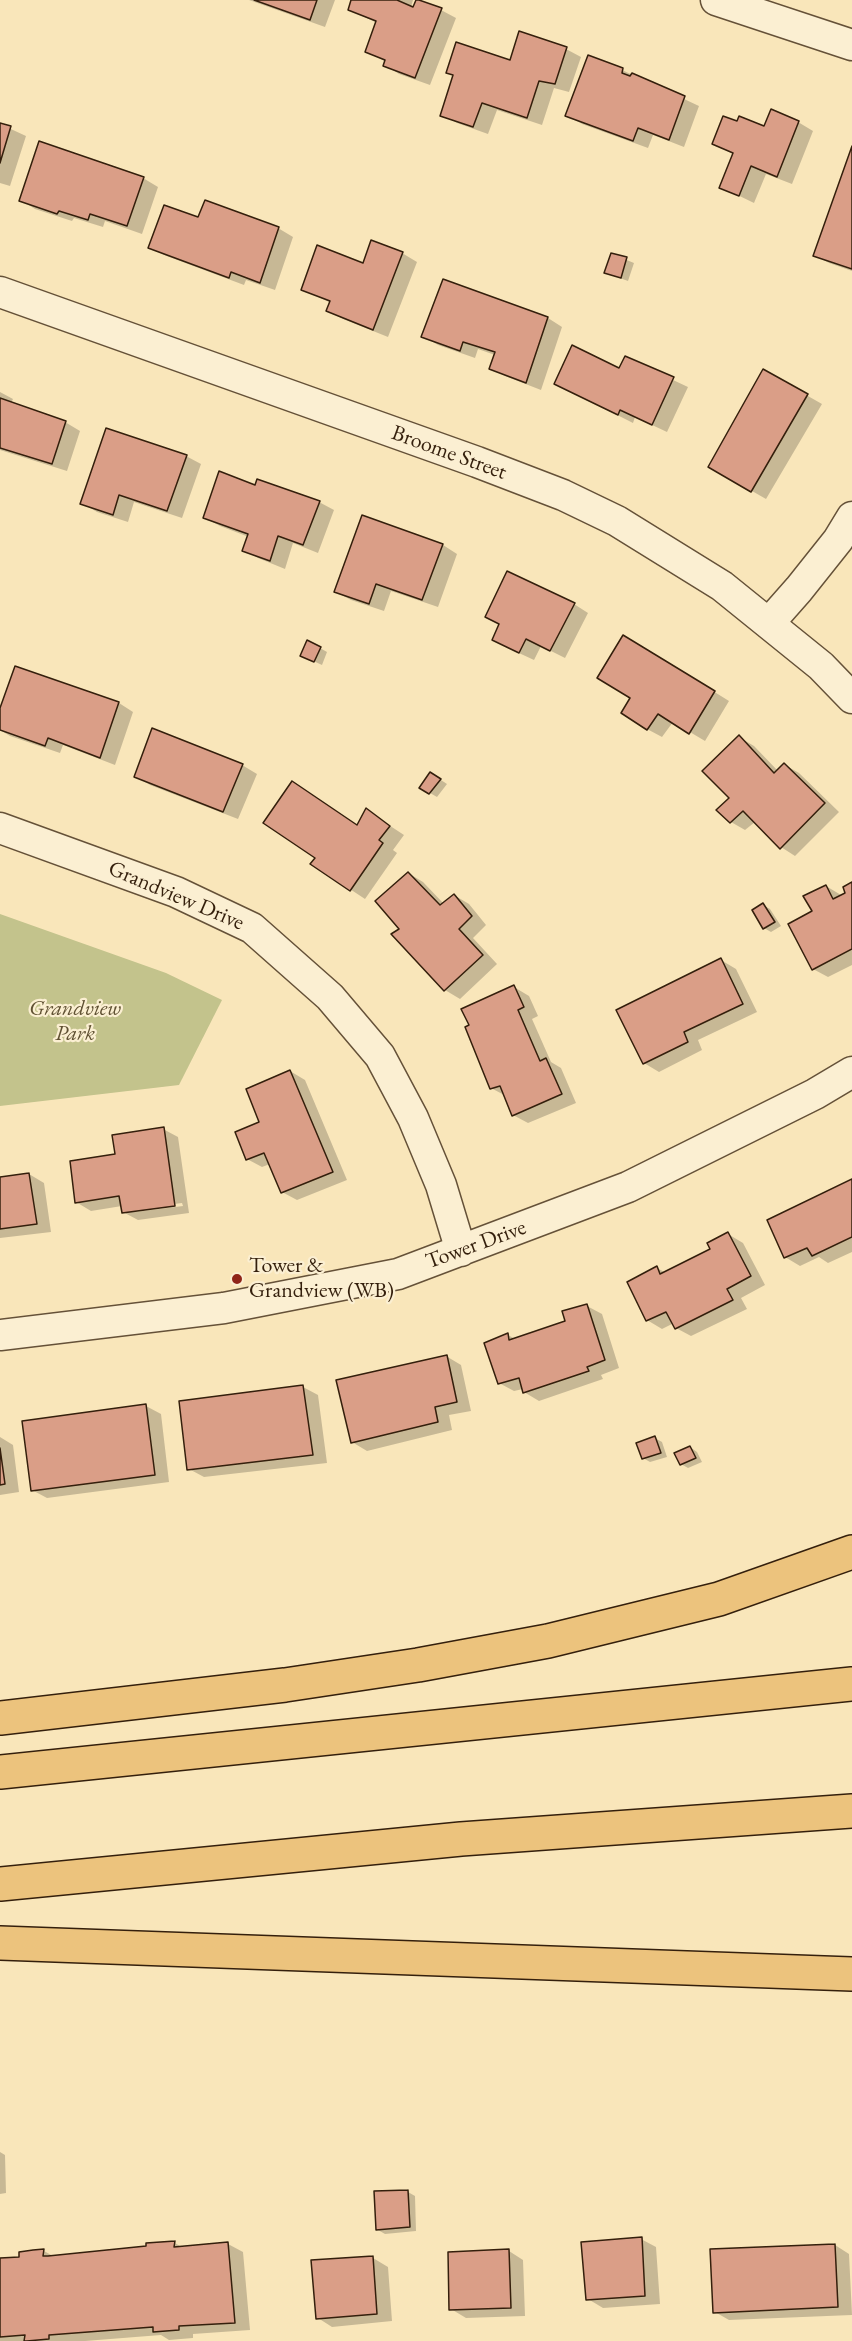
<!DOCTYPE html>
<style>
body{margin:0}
canvas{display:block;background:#f9e6ba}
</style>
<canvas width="852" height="2341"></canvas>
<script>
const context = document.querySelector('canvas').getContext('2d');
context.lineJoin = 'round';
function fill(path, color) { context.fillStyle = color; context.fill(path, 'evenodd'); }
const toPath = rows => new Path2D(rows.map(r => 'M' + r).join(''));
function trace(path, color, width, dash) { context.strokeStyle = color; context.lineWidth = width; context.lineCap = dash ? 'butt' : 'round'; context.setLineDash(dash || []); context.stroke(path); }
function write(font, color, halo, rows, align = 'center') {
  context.font = font + ' "EB Garamond",serif'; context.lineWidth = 4.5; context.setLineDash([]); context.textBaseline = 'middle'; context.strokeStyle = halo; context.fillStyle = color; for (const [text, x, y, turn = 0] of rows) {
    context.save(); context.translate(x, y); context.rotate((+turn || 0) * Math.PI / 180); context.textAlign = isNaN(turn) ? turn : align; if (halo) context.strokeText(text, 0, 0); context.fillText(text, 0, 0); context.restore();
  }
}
fill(toPath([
 [0,914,166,973,222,1000,179,1085,0,1106]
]), '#c3c38c');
fill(toPath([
 [249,0,335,0,325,27],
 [353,0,413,0,411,7,441,10,456,18,430,85,399,74,385,65,386,62,367,51,377,23,350,10],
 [566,49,581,57,569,92,554,88,542,125,497,110,488,134,457,123,442,115,511,62],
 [622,70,699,106,684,147,653,135,648,148,582,124,567,115],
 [798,122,813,131,792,184,766,174,754,203,721,187,734,154,713,143,737,123,765,128],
 [0,124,26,136,10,186,0,183],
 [852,151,852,271,829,263,814,255],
 [143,178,158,187,142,234,105,221,103,227,74,218,72,221,35,209,21,200],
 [199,219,278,228,293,237,275,290,246,280,244,285,164,255,150,247],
 [402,253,417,262,388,337,343,319,328,311,331,303,302,289,364,265],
 [612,254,634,263,628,281,606,273],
 [444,281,548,318,562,327,541,390,505,376,491,368,495,355,478,349,475,358,438,345,423,336],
 [626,358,688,387,667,432,635,417,633,423,556,384,620,370],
 [764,371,822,404,766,499,710,467],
 [0,392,13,399,11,403,65,422,80,431,67,471,0,450],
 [186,456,201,464,182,518,134,502,128,522,97,512,82,503],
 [256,487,319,502,334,510,318,553,293,543,285,569,258,558,244,550,249,537,220,526,205,518],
 [363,517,443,545,457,554,438,607,391,591,384,611,351,600,336,592],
 [574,604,588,613,565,658,541,646,534,660,508,648],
 [639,645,729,701,705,741,673,722,662,737,647,729,632,698],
 [320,648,327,652,322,665,309,659],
 [119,703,133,712,115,765,63,745,60,753,10,736,0,730,0,713],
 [739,737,754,746,778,771,785,765,799,773,839,812,795,856,781,847,755,822,745,830,731,822,731,798],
 [242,765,257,774,238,819,150,785,135,776],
 [438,778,447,784,437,797,430,793],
 [293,783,358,826,366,810,404,835,393,850,397,853,365,899,312,864,318,858],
 [408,873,423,882,444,904,454,895,469,904,486,925,473,938,497,964,460,999,445,990,394,934,401,929],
 [852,884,852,965,828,977,813,969,814,912,826,886,841,895,847,894],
 [763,905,770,909,781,926,771,932,764,928],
 [721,960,736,969,757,1012,698,1040,702,1050,659,1072,644,1063],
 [514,987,529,996,538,1016,532,1019,551,1062,561,1068,576,1103,528,1123,513,1115,506,1096,491,1088],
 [290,1071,305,1080,347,1180,297,1200,282,1192,270,1164,262,1167,247,1159,261,1123],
 [163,1129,178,1137,189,1213,138,1220,123,1212,122,1206,91,1211,76,1202,117,1155],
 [182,1203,183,1206,135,1212,135,1209],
 [29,1174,44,1183,51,1232,0,1238,0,1178],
 [852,1181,852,1252,828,1263,819,1257,800,1266,785,1257],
 [728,1234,743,1243,765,1285,741,1298,747,1309,691,1336,676,1328,674,1323,662,1329,647,1320,657,1268,666,1273,712,1250],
 [587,1306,602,1314,619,1368,601,1375,603,1379,539,1401,524,1392,523,1389,514,1391,499,1383,508,1335,515,1339,567,1322],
 [446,1356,461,1365,471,1411,449,1415,452,1430,367,1451,352,1442],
 [303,1387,318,1395,327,1463,204,1477,189,1469],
 [146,1406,161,1414,169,1482,47,1498,32,1490],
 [0,1437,13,1445,19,1492,0,1495],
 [655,1438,662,1442,667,1457,650,1462,643,1458],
 [690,1447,697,1452,702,1462,688,1468,681,1464],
 [0,2152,5,2155,6,2193,0,2194],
 [408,2192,415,2196,416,2231,385,2234,378,2230],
 [641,2239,656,2247,660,2304,603,2308,588,2299],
 [175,2243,183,2248,228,2244,243,2252,250,2330,193,2334,193,2338,169,2340,161,2335,85,2341,0,2341,0,2259,20,2258,44,2251,53,2256,147,2248],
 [835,2245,849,2254,852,2315,729,2320,715,2312],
 [509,2251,523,2260,525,2316,466,2318,451,2309],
 [373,2258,388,2267,392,2321,332,2327,318,2318]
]), '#0003');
const building = toPath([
 [254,0,317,0,310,20,254,0],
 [351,0,397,0,413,7,416,0,419,0,442,8,415,78,383,66,385,60,365,52,376,21,348,10,351,0],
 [519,31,567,47,555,84,539,81,527,118,482,103,473,127,440,116,453,75,446,73,456,42,510,60,519,31],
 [588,55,623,68,622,73,630,76,632,73,685,96,669,140,638,128,633,141,565,116,588,55],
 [771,109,799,121,777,177,751,166,739,196,719,188,733,153,712,144,723,116,737,121,739,116,764,126,771,109],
 [0,123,11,126,0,163,0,123],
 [39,141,144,177,127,226,90,214,88,220,59,211,57,214,19,201,39,141],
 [852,146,852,269,813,256,852,146],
 [205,200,279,227,260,283,231,272,229,278,148,248,164,205,198,217,205,200],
 [371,240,403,252,373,330,326,311,330,301,301,290,317,245,363,263,371,240],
 [611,253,627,257,621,278,604,273,611,253],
 [443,279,548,317,526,383,489,369,495,352,463,342,460,351,421,337,443,279],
 [572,345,619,368,625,356,674,377,652,425,620,410,618,415,554,384,572,345],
 [763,369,808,394,751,492,708,467,763,369],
 [0,398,66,421,52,464,0,448,0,398],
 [106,428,187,455,167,511,119,495,113,515,80,504,106,428],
 [219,471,255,485,257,479,320,501,303,545,278,536,270,561,242,551,248,534,203,518,219,471],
 [362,515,443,544,422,600,376,584,369,604,334,592,362,515],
 [507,571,575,603,550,651,526,639,519,653,492,640,499,624,485,617,507,571],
 [623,635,715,691,689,734,658,714,647,730,621,713,630,698,597,678,623,635],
 [307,640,321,647,314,662,300,656,307,640],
 [15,666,119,702,100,758,48,738,45,746,0,730,0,708,15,666],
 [152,728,243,764,223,812,134,777,152,728],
 [739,735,774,773,784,763,825,803,780,849,743,811,730,823,716,810,729,798,702,771,739,735],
 [430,772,441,779,429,794,419,788,430,772],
 [292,781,357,825,366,808,390,826,379,840,383,843,350,891,310,864,315,858,263,823,292,781],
 [408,872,440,905,454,894,472,916,459,929,483,955,444,991,391,934,399,929,375,901,408,872],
 [852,882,852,949,812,970,788,924,812,911,803,896,826,885,833,899,845,893,843,887,852,882],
 [763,903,775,922,763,929,752,910,763,903],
 [721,958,743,1004,684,1032,688,1042,643,1064,616,1010,721,958],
 [514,985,524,1007,518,1010,540,1061,546,1058,562,1094,512,1116,500,1086,490,1089,465,1027,469,1025,461,1009,514,985],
 [290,1070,333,1172,281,1193,264,1153,246,1160,235,1132,259,1122,246,1089,290,1070],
 [164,1127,175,1206,122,1213,119,1196,75,1203,70,1161,115,1154,112,1135,164,1127],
 [29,1173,37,1224,0,1229,0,1177,29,1173],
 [852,1179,852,1237,812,1256,807,1248,784,1258,767,1220,852,1179],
 [728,1232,751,1276,727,1289,733,1300,675,1329,666,1312,646,1321,627,1282,657,1266,660,1274,710,1249,707,1243,728,1232],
 [587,1304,605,1360,587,1367,589,1371,523,1393,519,1378,498,1384,484,1343,508,1333,509,1340,565,1321,562,1311,587,1304],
 [447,1355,457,1402,435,1407,438,1422,351,1443,336,1380,447,1355],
 [303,1385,313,1455,187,1470,179,1401,303,1385],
 [146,1404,155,1475,31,1491,22,1421,146,1404],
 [655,1436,661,1453,642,1459,636,1443,655,1436],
 [690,1446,696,1458,680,1465,674,1453,690,1446],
 [0,1448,5,1484,0,1485,0,1448],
 [408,2190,410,2227,376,2230,374,2191,408,2190],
 [642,2237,645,2296,586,2300,581,2242,642,2237],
 [175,2241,174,2247,228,2242,235,2323,179,2326,179,2330,153,2332,153,2327,49,2335,49,2339,27,2341,24,2341,25,2335,0,2337,0,2258,19,2257,19,2252,33,2250,44,2249,43,2256,48,2256,146,2246,146,2243,175,2241],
 [835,2244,838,2307,713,2313,710,2249,835,2244],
 [509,2249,511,2308,449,2310,448,2252,509,2249],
 [373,2256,377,2314,316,2319,311,2260,373,2256]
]);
fill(building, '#da9e87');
trace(building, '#341f0c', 1.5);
const street = toPath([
 [716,0,852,45],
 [0,292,477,462,563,495,617,521,722,586,821,666,852,698],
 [769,623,799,589,838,540,852,517],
 [0,828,176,892,252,928,330,997,380,1056,413,1118,441,1185,461,1251],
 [0,1335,224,1308,398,1274,628,1187,815,1094,852,1072]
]);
const highway = toPath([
 [0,1718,285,1685,418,1665,548,1641,719,1599,852,1552],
 [0,1772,852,1684],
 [0,1884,461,1839,852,1811],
 [0,1943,852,1974]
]);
trace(street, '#655138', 33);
trace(highway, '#341f0c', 36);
trace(street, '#fbefd2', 30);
trace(highway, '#ecc37d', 33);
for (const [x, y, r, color] of [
 [237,1279,6,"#8f2418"]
]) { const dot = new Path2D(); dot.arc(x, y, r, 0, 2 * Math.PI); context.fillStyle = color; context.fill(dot); trace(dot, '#fbefd2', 2); }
write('22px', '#341f0c', '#fbefd2', [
 ["Broome Street",449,453,20],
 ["Grandview Drive",176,896,23],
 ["Tower Drive",476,1245,-20]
]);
write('italic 22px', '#5f5032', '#fbefd2', [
 ["Grandview",75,1009],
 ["Park",75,1034]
]);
write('22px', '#341f0c', '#fbefd2', [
 ["Tower &",249,1266],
 ["Grandview (WB)",249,1291]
], 'left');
</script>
